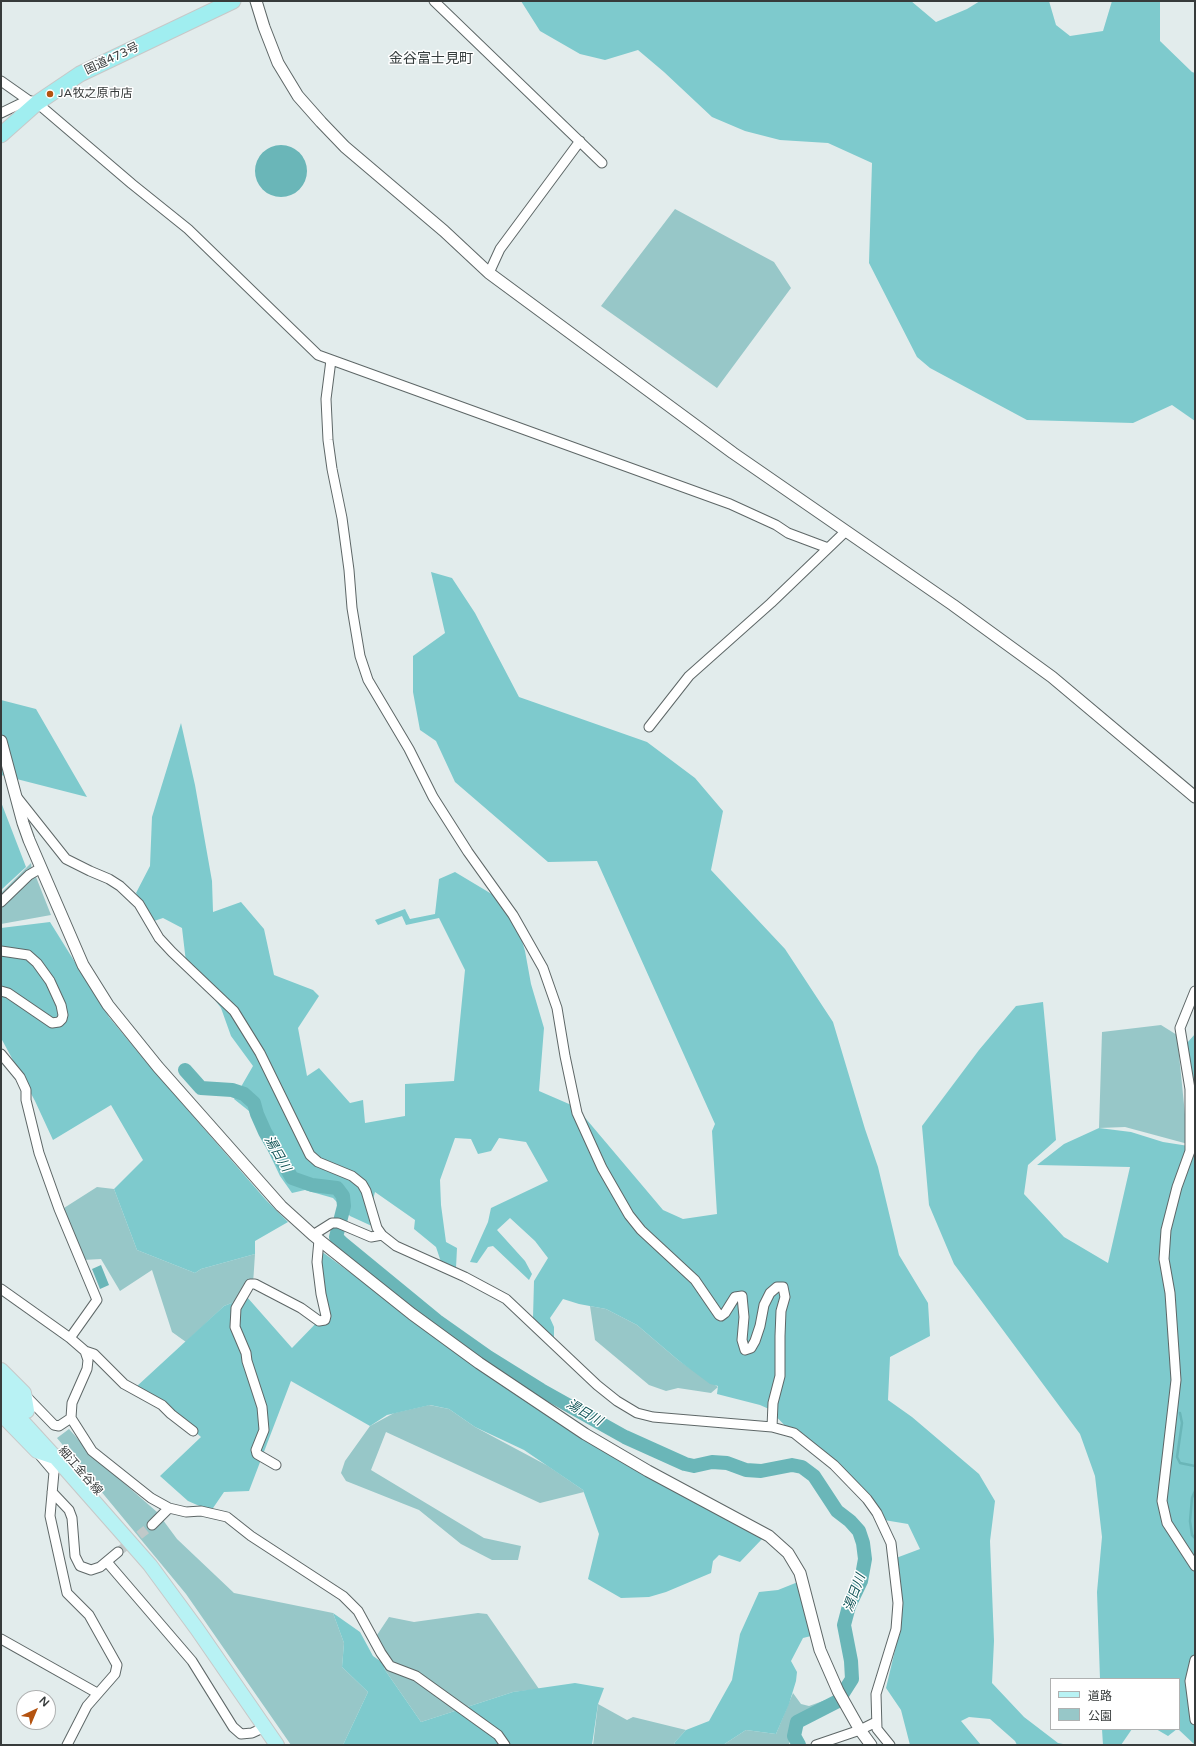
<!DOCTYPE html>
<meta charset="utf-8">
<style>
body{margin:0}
#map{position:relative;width:1196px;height:1746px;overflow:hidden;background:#e2ecec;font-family:"Varela Round","Noto Sans JP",sans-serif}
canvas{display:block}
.frame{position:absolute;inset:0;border:2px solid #373b3b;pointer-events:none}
.legend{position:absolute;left:1050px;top:1678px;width:130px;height:52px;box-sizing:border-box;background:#fff;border:1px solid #afb1b1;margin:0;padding:5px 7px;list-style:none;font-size:12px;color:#373b3b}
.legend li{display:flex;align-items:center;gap:8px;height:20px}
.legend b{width:20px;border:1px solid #afb1b1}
.north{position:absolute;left:16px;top:1690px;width:40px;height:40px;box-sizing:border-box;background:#fff;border:1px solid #afb1b1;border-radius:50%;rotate:44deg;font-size:11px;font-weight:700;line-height:16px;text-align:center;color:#373b3b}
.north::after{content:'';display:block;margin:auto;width:14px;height:18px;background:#b45310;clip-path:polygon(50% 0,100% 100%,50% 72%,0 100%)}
</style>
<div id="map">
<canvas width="1196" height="1746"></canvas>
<div class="frame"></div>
<ul class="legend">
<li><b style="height:5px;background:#b8f2f4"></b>道路</li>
<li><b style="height:11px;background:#97c7c8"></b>公園</li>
</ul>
<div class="north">N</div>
</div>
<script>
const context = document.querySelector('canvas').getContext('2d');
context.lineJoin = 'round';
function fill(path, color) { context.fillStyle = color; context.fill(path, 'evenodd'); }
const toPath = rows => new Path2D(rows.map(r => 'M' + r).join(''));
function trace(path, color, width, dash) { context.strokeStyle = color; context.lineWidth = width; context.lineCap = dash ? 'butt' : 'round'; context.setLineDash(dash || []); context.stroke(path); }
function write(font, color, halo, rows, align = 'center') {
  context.font = font + ' "Varela Round","Noto Sans JP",sans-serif'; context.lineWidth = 3; context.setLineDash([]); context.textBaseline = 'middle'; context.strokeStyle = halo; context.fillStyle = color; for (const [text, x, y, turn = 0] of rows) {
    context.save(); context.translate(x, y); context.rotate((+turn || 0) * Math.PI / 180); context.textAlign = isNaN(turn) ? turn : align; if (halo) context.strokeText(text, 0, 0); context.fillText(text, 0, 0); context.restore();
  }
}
fill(toPath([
 [675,209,774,262,791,288,717,388,601,306],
 [31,863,32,871,36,877,51,915,1,924,1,893],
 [1161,1025,1177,1035,1188,1144,1125,1127,1099,1128,1102,1032],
 [97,1187,114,1189,137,1250,195,1273,201,1269,255,1254,253,1284,247,1297,224,1306,186,1342,172,1332,152,1270,120,1291,101,1259,83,1260,64,1208],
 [590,1306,606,1309,637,1325,678,1360,718,1387,711,1393,678,1388,666,1391,649,1385,595,1340],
 [429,1405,449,1409,475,1427,548,1466,583,1490,584,1492,540,1503,386,1432,371,1470,484,1538,521,1546,518,1560,492,1560,461,1544,419,1510,346,1481,341,1473,345,1461,370,1426,394,1413],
 [69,1429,94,1457,157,1512,177,1539,234,1593,333,1613,344,1643,342,1667,368,1692,343,1745,291,1745,186,1594,57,1438],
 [478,1613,487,1614,539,1689,513,1692,421,1722,385,1670,377,1635,389,1617,414,1622],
 [793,1693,801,1704,809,1706,831,1698,827,1704,794,1722,789,1744,723,1745,746,1730,776,1734],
 [598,1704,627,1720,633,1717,686,1730,675,1742,674,1745,593,1745]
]), '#97c7c8');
fill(toPath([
 [521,1,911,1,936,22,967,9,980,1,1049,1,1056,25,1070,36,1103,31,1112,1,1160,1,1160,41,1192,72,1195,73,1195,421,1172,405,1133,423,1027,420,930,368,917,357,869,263,872,163,828,143,780,140,745,131,712,117,664,72,638,50,605,60,580,54,540,31],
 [431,572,452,578,475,613,519,697,647,742,695,778,723,811,711,870,785,949,833,1022,865,1129,878,1167,899,1255,928,1303,930,1336,890,1357,888,1400,912,1417,979,1474,995,1501,990,1541,994,1641,992,1683,1024,1717,1058,1743,1068,1745,1017,1745,1015,1741,990,1719,969,1717,961,1721,981,1745,910,1745,901,1710,886,1688,896,1646,901,1597,896,1558,920,1549,908,1524,884,1520,841,1468,789,1430,769,1409,760,1405,717,1394,718,1386,710,1384,678,1360,637,1325,606,1309,579,1304,563,1299,550,1318,554,1327,554,1338,533,1318,534,1281,548,1258,535,1241,510,1218,497,1230,525,1261,532,1274,529,1280,493,1246,488,1247,477,1263,470,1262,488,1222,491,1208,548,1181,526,1142,499,1138,491,1151,478,1154,471,1139,455,1138,440,1180,441,1205,446,1242,457,1248,456,1268,442,1265,436,1247,414,1229,415,1220,375,1192,369,1215,374,1227,350,1216,333,1198,305,1190,292,1193,280,1176,249,1111,234,1099,253,1066,231,1036,221,1008,186,962,182,928,163,918,154,921,136,893,150,866,152,817,181,723,195,785,212,881,213,912,241,902,264,929,274,975,313,990,319,996,298,1028,307,1076,319,1068,350,1103,363,1100,365,1123,405,1116,405,1084,454,1081,465,970,439,918,406,925,402,916,378,925,375,920,405,909,410,919,435,914,439,879,455,872,495,896,518,927,525,951,531,984,544,1028,539,1091,576,1107,663,1210,683,1219,717,1214,712,1131,715,1124,597,861,548,862,455,782,436,741,420,730,413,692,413,656,445,633],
 [1,700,36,709,87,797,1,775],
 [1,802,26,867,1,890],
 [50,922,109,1017,147,1063,266,1200,288,1222,255,1241,255,1254,201,1269,195,1273,137,1250,114,1189,143,1160,111,1105,53,1140,35,1101,1,1038,1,928],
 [1043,1002,1056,1140,1028,1165,1024,1194,1064,1237,1108,1263,1130,1167,1037,1165,1064,1144,1099,1128,1131,1132,1163,1142,1195,1147,1195,1745,1178,1729,1179,1679,1100,1679,1097,1592,1102,1537,1095,1476,1080,1434,954,1264,929,1205,922,1126,979,1050,1016,1006],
 [1195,1034,1195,1110,1187,1043],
 [321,1251,459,1353,762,1539,740,1562,719,1555,713,1561,711,1573,666,1592,649,1597,621,1598,588,1579,599,1534,583,1490,524,1450,475,1427,449,1409,430,1405,387,1415,370,1426,291,1381,249,1491,224,1492,211,1511,188,1501,160,1476,201,1437,157,1398,136,1387,224,1306,247,1297,292,1348,323,1316,321,1279],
 [798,1582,811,1636,803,1638,791,1661,797,1672,796,1681,789,1704,776,1734,746,1730,723,1745,674,1745,675,1742,686,1730,709,1721,732,1680,740,1634,759,1592,778,1590],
 [333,1613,360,1632,373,1656,383,1663,385,1670,421,1722,513,1692,575,1683,604,1688,598,1704,592,1745,343,1745,368,1692,342,1667,344,1643],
 [1102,1729,1132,1729,1121,1745,1103,1745],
 [1156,1729,1177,1729,1168,1736]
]), '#7ecacd');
fill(toPath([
 '255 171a26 26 0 1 1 52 0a26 26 0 1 1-52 0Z',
 [101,1265,109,1285,100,1289,92,1269]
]), '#6ab6b8');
trace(toPath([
 [1180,1413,1182,1423,1177,1457,1180,1463,1195,1466],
 [1195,1491,1192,1498,1190,1521,1192,1535,1195,1538]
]), '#6ab6b8', 2.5);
trace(toPath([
 [185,1070,201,1088,232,1090,244,1094,254,1103,257,1114,265,1132,292,1178,312,1185,337,1188,343,1196,344,1206,336,1237,342,1243,437,1321,488,1357,541,1390,625,1437,685,1464,694,1466,712,1462,727,1463,746,1470,761,1471,792,1465,802,1467,814,1476,837,1511,850,1521,859,1531,863,1543,865,1559,861,1581,849,1606,844,1625,851,1661,852,1679,838,1701,797,1722,794,1736,799,1745]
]), '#6ab6b8', 14);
trace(toPath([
 [118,1552,152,1525]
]), '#c0c9c9', 9, [9, 4.5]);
const minor = toPath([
 [434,1,602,163],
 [1,81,28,100,37,103,43,108,132,184,188,229,318,355,730,504,776,525,788,533,828,548],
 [1,113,28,100],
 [489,273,500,249,580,141],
 [331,360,326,399,328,440,332,469,342,518,349,570,352,608,360,656,368,680,409,749,433,797,468,852,513,915,543,968,557,1008,565,1056,577,1113,602,1168,629,1215,641,1230,695,1280,719,1315,721,1316,725,1313,735,1297,742,1296,744,1317,742,1340,745,1350,751,1348,755,1341,760,1326,764,1305,770,1293,777,1287,783,1287,785,1297,781,1311,780,1336,780,1376,773,1403,772,1427],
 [649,727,689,676,771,603,846,531],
 [16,796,66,859,90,871,109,879,120,886,139,904,159,938,172,952,234,1011,260,1053,310,1155,318,1162,352,1176,362,1184,366,1191,377,1228,382,1235,396,1246,465,1277,506,1299,597,1385,617,1401,637,1413,653,1417,772,1427,794,1433,834,1465,867,1499,877,1513,891,1543,898,1603,896,1629,876,1694,877,1729,890,1745],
 [1,902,29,875,41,868],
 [1,951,28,955,37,963,50,981,61,1005,63,1015,62,1019,59,1022,52,1023,8,993,1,991],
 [1195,991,1180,1028,1190,1089,1190,1151,1177,1187,1166,1230,1164,1259,1170,1293,1176,1380,1162,1501,1167,1523,1195,1566],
 [1,1054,20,1077,26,1090,26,1100,39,1153,59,1209,97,1300,70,1338],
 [313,1235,332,1223,338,1223,371,1237,382,1235],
 [1,1289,70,1338,85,1351,88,1360,87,1369,72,1403,71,1418,92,1451,151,1498,169,1508,186,1512,201,1511,227,1517,251,1536,343,1596,358,1611,381,1653,390,1666,416,1676,498,1735,505,1745],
 [85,1351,94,1354,124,1384,162,1405,171,1414,193,1431],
 [24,1394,54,1425,59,1426,71,1418],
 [37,1452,54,1472,50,1516,67,1593,89,1615,117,1665,115,1674,87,1706,67,1745],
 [276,1465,257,1454,256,1450,264,1430,262,1407,247,1361,246,1353,235,1327,236,1308,250,1284,255,1284,301,1308,319,1321,325,1320,326,1316,321,1294,317,1262,319,1240],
 [52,1492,69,1510,72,1518,75,1556,80,1566,91,1570,100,1567,118,1552],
 [152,1525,169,1508],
 [107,1562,192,1661,233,1727,241,1734,252,1733,265,1727],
 [1,1639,97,1693],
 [1195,1660,1190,1681,1195,1720],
 [816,1745,860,1730,876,1722]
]);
const tertiary = toPath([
 [256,1,264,27,278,63,298,96,321,122,345,147,444,231,489,273,733,453,953,605,1052,677,1195,797],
 [1,741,23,823,29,840,83,965,108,1005,158,1067,281,1206,313,1235,412,1314,479,1363,585,1434,648,1471,769,1536,788,1553,800,1573,820,1650,838,1691,860,1730,871,1745]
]);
const primary = toPath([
 [1,1370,24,1393,27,1411],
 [1,1385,19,1404],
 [1,1398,55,1457,150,1565,197,1629,277,1745],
 [1,1414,37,1451,55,1457]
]);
const trunk = toPath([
 [1,135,37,103,80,74,233,1]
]);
trace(minor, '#5e6767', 11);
trace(tertiary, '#5e6767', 13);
trace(primary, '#c7c8c8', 16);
trace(trunk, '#c7c8c8', 17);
trace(minor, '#fff', 9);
trace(tertiary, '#fff', 11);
trace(primary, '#b8f2f4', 14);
trace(trunk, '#a0eef0', 15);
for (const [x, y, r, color] of [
 [50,94,4,"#b45310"]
]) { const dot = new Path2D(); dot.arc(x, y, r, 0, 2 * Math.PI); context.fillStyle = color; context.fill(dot); trace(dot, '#fff', 1.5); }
write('12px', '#373b3b', '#fff', [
 ["国道473号",112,59,-25],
 ["細江金谷線",80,1471,49]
]);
write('12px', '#373b3b', '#fff', [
 ["JA牧之原市店",58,94]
], 'left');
write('italic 13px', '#0f5355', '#fff', [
 ["湯日川",277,1154,60],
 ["湯日川",584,1413,30],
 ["湯日川",855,1593,-70]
]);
write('14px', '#353d3d', '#fff', [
 ["金谷富士見町",431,59]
]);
</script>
